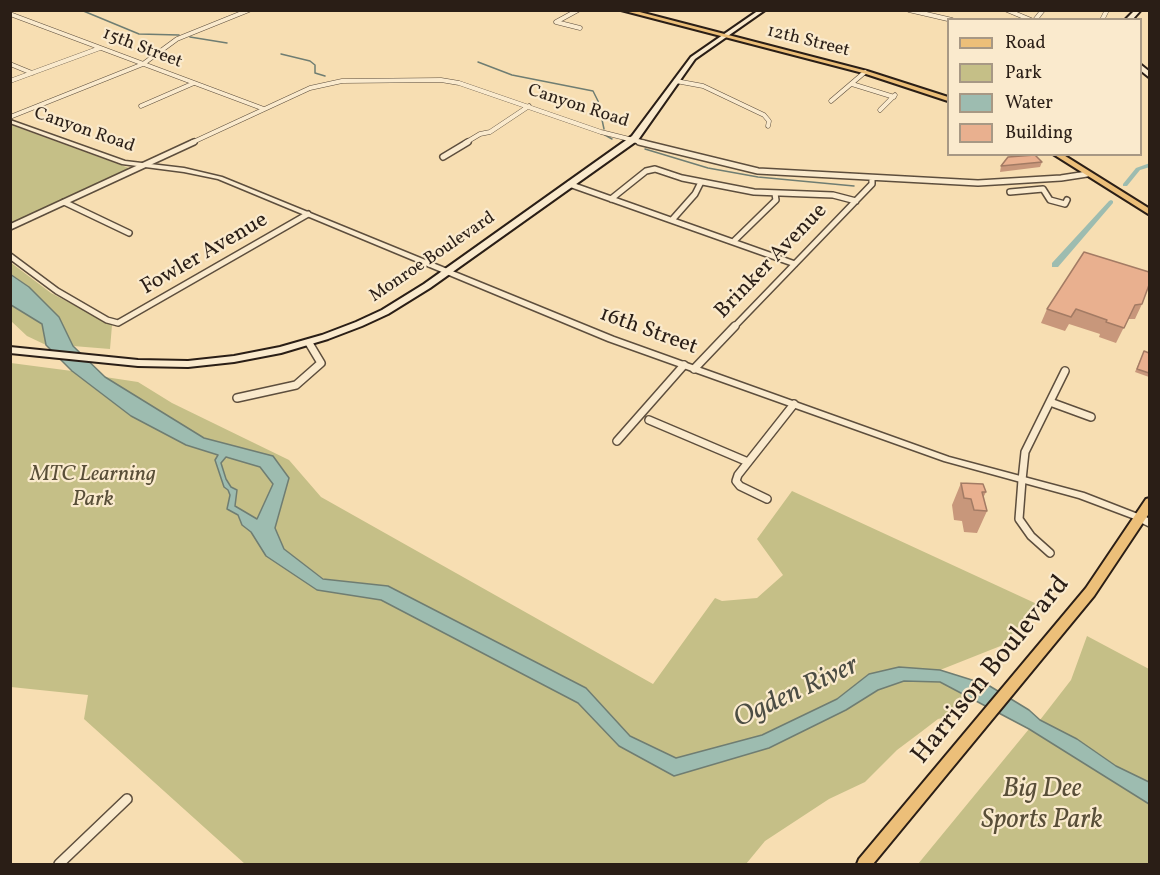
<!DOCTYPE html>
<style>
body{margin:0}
#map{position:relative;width:1160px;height:875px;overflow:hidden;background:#f7deb2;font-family:Vollkorn,serif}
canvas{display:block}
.frame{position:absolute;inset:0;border:12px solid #2a1e16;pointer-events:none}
.legend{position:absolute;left:947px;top:18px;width:195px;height:138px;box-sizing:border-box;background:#faeacd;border:2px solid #a79884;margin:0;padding:8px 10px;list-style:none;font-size:18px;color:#2a1e16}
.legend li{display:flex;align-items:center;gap:12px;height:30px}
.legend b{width:30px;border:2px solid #a79884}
</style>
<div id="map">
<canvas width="1160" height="875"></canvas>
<div class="frame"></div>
<ul class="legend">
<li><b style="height:8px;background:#ecbf79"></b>Road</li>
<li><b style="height:16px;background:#c5bf87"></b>Park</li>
<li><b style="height:16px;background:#9dbcb0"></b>Water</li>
<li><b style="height:16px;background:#e9b08f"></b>Building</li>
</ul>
</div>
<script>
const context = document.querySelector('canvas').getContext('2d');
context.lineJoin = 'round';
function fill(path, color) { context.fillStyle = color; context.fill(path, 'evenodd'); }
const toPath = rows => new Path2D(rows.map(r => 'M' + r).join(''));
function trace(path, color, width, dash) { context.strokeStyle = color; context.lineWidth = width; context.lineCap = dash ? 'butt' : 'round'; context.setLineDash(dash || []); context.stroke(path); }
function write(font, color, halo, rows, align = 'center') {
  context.font = font + ' Vollkorn,serif'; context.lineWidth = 4.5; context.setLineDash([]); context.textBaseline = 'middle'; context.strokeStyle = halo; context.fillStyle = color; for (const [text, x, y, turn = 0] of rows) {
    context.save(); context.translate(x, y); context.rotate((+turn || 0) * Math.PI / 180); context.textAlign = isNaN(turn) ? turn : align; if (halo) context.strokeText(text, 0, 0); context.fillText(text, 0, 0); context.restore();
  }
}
fill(toPath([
 [11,125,129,168,11,223],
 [10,262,51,293,112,325,110,349,73,346,59,317,29,287,11,274],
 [10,305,42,324,46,345,27,336,11,321],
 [11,363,72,371,131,416,186,445,260,467,273,484,251,532,317,590,381,600,579,703,619,746,674,776,846,710,878,690,904,681,940,682,974,698,958,714,938,719,921,732,897,750,865,782,829,799,765,841,746,864,245,864,84,719,88,695,11,687],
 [105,377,138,382,172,403,289,460,321,497,653,684,715,598,722,601,757,598,783,575,757,539,792,491,1037,604,1003,645,940,670,899,667,869,674,837,699,762,735,676,759,630,736,586,688,388,586,324,579,284,549,274,527,289,478,273,456,204,438],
 [1087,636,1149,669,1149,782,1116,766,1077,739,1040,720,1071,680],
 [1029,729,1149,804,1149,864,918,864]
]), '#c5bf87');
const water = toPath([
 [10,274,29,287,59,317,73,346,105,377,204,438,273,456,289,478,275,528,284,549,323,579,388,586,586,688,630,736,676,758,762,735,837,699,869,674,899,667,940,670,988,685,1029,710,1040,720,1077,739,1116,766,1149,782,1149,804,1029,729,940,682,904,681,878,690,846,710,769,748,674,776,619,746,578,703,381,600,317,590,266,556,251,532,242,525,238,515,227,509,230,495,228,490,224,487,215,460,218,455,186,445,131,416,72,371,46,345,42,324,11,305,10,274],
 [226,457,260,467,273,484,257,519,235,506,237,490,231,487,226,479,221,463,226,457]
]);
fill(water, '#9dbcb0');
trace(water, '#6f7d72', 1.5);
trace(toPath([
 [81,10,139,34,179,35],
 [190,37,227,43],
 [281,54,310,61,315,65,315,73,325,76],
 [478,62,512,75,593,91,598,101,604,129],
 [605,135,612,139],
 [645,149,708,168,758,177,854,186]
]), '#6f7d72', 1.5);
fill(toPath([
 [1150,163,1150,167,1140,170,1127,186,1123,186,1123,184,1136,168,1150,163],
 [1111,200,1113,201,1113,203,1058,267,1052,267,1052,263,1109,201,1111,200]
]), '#9dbcb0');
const minorFar3 = toPath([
 [909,10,952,20],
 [1007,10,1031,20],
 [10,14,264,109],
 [1035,20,1043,10],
 [1102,20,1107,10],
 [556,22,578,10],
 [556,22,580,28],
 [10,64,32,73],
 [10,81,100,48],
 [676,81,703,86,764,115,769,121,768,126],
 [852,84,894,97],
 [831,101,865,72],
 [141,106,194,83],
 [880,110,895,95],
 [10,117,143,64,177,39,249,10],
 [191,143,310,88,342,81,441,80,459,83,601,132,645,143],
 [465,143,480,134,490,132,529,106]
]);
const minorFar2 = toPath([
 [639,142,758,171,978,183,1061,178,1087,174],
 [443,157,468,142],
 [569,184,795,264],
 [1010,192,1043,189,1050,200,1065,204,1067,200],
 [611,199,646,171,655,169,682,178,754,192,833,195,856,201],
 [64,202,129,233],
 [672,220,695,194,701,182],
 [10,227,194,142],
 [734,241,776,200,775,194],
 [10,256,57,291,107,320,118,323,308,214],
 [734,327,872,184,872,178]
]);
const minorFar1 = toPath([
 [694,369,735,326],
 [237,398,296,385,321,363,309,343],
 [1050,402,1091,417],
 [649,420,748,462],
 [617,441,684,365],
 [767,499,740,486,736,481,738,475,794,404],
 [1140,518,1150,523],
 [1050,553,1031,536,1019,519,1022,480,1025,452,1065,371]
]);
const minor = toPath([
 [59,864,127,799]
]);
const tertiary = toPath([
 [10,120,125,161,184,168,222,177,614,337,949,457,1084,493,1143,516,1144,518,1143,520,1140,521,1079,498,944,461,608,341,218,179,184,172,122,164,10,123,10,120]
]);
const secondary = toPath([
 [759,10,765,10,695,59,638,140,430,288,388,314,362,326,328,339,281,353,234,362,188,367,138,366,10,353,10,347,138,360,188,361,234,356,280,347,322,335,356,322,382,310,424,284,632,136,691,57,759,10],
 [1135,10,1141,10,1132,20,1125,20,1135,10],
 [1140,64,1150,72,1150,78,1140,70,1140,64]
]);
const primary = toPath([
 [621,10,632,10,867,71,948,97,948,101,863,73,621,10],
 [1053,154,1062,154,1150,209,1150,215,1053,154],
 [1150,498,1150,512,1094,596,873,864,857,864,859,859,1086,588,1146,499,1150,498]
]);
trace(minorFar3, '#5d4e3d', 5);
trace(minorFar2, '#5d4e3d', 8);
trace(minorFar1, '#5d4e3d', 10);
trace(minor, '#5d4e3d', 12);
trace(tertiary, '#5d4e3d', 3);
trace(secondary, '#2a1e16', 4);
trace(primary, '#2a1e16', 4);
trace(minorFar3, '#faeacd', 4);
trace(minorFar2, '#faeacd', 5);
trace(minorFar1, '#faeacd', 7);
trace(minor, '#faeacd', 9);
fill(tertiary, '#faeacd');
fill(secondary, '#faeacd');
fill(primary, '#ecbf79');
fill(toPath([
 [1042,162,1040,167,1000,172,1001,166],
 [1142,304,1135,319,1128,319,1116,343,1099,337,1100,334,1069,324,1065,331,1041,323,1047,309],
 [1144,351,1149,353,1149,377,1135,372],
 [961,483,986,492,983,498,987,511,977,533,964,532,962,521,954,520,952,505]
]), '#c8977b');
const building = toPath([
 [1035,155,1042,162,1001,166,1008,157,1035,155],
 [1084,252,1149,272,1149,285,1142,304,1135,305,1124,328,1106,322,1107,320,1076,309,1071,317,1047,309,1084,252],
 [1144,351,1149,353,1149,373,1137,369,1144,351],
 [961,483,983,484,986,492,982,492,987,511,974,510,971,499,964,498,961,483]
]);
fill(building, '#e9b08f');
trace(building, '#a37b64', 1.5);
write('18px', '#2a1e16', '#faeacd', [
 ["12th Street",808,42,14],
 ["15th Street",142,49,21],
 ["Canyon Road",578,107,18],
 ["Canyon Road",84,131,19],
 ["Monroe Boulevard",433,258,-34]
]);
write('22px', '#2a1e16', '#faeacd', [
 ["Fowler Avenue",205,255,-30],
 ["Brinker Avenue",772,262,-46],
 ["16th Street",648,332,20]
]);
write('italic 22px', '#584e38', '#faeacd', [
 ["MTC Learning",93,476],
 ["Park",93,501]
]);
write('27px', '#2a1e16', '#faeacd', [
 ["Harrison Boulevard",992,671,-51]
]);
write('italic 27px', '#584e38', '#faeacd', [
 ["Big Dee",1042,791],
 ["Sports Park",1042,822]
]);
write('italic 28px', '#4c4d44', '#faeacd', [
 ["Ogden River",797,694,-25]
]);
</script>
